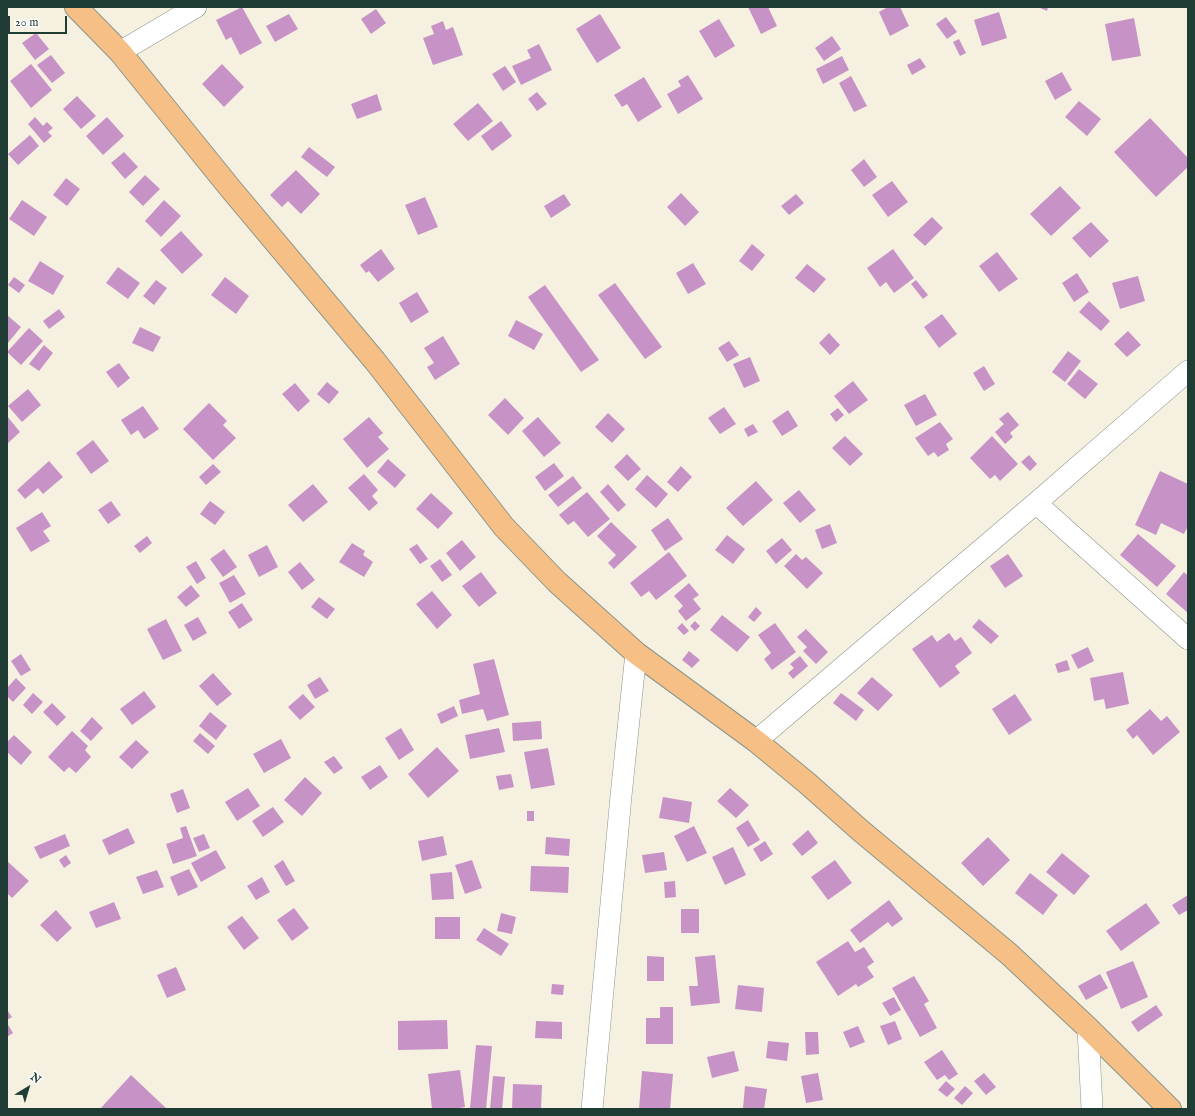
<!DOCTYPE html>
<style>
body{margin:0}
#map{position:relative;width:1195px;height:1116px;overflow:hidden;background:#f6f0e1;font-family:"IM FELL English",serif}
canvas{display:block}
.frame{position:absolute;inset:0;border:8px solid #1f3d34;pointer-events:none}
.north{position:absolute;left:8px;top:1068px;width:40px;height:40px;-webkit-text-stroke:3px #fff;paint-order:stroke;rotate:38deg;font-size:11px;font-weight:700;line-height:16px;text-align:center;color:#1f3d34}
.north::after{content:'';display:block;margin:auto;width:14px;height:18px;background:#1f3d34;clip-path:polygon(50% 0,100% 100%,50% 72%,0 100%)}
.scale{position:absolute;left:8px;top:16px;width:59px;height:18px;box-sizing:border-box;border:2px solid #1f3d34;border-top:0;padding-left:5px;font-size:12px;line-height:14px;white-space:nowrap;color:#1f3d34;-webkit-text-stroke:3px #fff;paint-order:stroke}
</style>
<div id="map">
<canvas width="1195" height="1116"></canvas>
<div class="frame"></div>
<div class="north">N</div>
<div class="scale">20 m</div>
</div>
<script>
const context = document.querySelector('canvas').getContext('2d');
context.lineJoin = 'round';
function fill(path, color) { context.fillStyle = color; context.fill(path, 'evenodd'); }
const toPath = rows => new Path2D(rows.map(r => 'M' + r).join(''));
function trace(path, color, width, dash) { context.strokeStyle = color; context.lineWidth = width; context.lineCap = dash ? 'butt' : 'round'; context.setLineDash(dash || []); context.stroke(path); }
fill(toPath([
 [242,7,262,43,240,55,231,37,226,40,216,20],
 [748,7,768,7,777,26,761,34],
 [888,7,900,7,909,26,890,36,879,12],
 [1038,7,1048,7,1047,11],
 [376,9,386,23,371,34,361,19],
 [999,12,1007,38,982,46,974,20],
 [289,14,298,29,275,42,266,26],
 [600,14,621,48,597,63,576,29],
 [946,17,957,32,947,39,936,24],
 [1134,18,1141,56,1112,61,1105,24],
 [719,19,735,46,715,58,699,31],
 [443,21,446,30,453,27,463,55,433,65,423,38,434,34,431,26],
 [36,33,49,49,35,60,22,43],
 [832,36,841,49,824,61,815,48],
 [959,39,966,53,960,56,953,42],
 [539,44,552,70,521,85,512,66,531,58,527,50],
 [51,55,65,73,52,83,37,65],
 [842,56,849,70,823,84,816,69],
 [920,58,926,67,912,75,907,65],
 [31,64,52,90,31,108,10,81],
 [222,64,244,87,224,107,202,84],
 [505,66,516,82,503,91,492,74],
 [1062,72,1072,90,1055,100,1045,81],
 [688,75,703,99,678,114,667,94,681,86,678,81],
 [851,76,867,106,854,112,839,83],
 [644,77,662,107,638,122,627,104,622,107,614,95],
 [537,92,547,104,537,111,528,99],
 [377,94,382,110,357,119,351,104],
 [77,96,96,116,81,129,63,109],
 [1079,101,1101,119,1087,136,1065,117],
 [478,103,493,121,468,141,453,124],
 [35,117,43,126,47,122,53,128,48,132,52,136,44,143,28,124],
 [107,117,124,136,103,155,86,136],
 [1150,118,1188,158,1188,167,1156,197,1114,152],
 [501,121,512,136,492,151,481,136],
 [30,135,39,146,18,165,8,154],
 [309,147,335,167,327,177,301,157],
 [124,152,138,167,125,179,111,163],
 [864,159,877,177,864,187,851,170],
 [296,170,320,194,301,214,288,201,282,207,270,195],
 [145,175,160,189,143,206,129,192],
 [66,178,80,189,67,206,53,195],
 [892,181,908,202,888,217,872,195],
 [1060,186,1081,208,1051,236,1030,214],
 [681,193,699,212,685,226,667,207],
 [564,194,571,205,551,218,544,206],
 [796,194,804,203,789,215,781,206],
 [425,197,438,227,418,235,405,205],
 [22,200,47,217,34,236,9,219],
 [164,200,181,216,161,237,145,221],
 [932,217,943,228,925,246,913,235],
 [1091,222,1109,241,1090,258,1072,238],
 [181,231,203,255,182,274,160,250],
 [752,244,765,255,752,271,739,261],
 [381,249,395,269,378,282,369,271,366,273,360,265],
 [893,249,914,278,894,293,886,282,880,287,867,268],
 [997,252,1018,279,999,292,979,266],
 [40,261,64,276,53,295,28,281],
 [693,263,706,284,688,294,676,273],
 [807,264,826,279,814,293,795,278],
 [118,267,140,283,128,299,106,283],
 [1077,273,1089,292,1074,302,1062,283],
 [1138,276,1145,301,1120,309,1112,283],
 [14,277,25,285,19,293,8,285],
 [225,277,249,296,236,314,211,295],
 [156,280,167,288,154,305,143,296],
 [916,280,928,295,923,299,911,284],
 [615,283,662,347,645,359,598,295],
 [545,285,599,360,581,372,528,297],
 [417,292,429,312,411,323,399,303],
 [1089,301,1110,321,1101,331,1079,312],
 [59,309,65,317,49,329,43,321],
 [942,314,957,334,939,348,924,327],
 [7,315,21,327,7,344],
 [516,320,543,334,534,350,508,336],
 [140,327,161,337,153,352,132,343],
 [29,328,43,341,21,365,7,352],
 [1128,331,1141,345,1127,357,1114,344],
 [829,333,840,345,830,355,819,343],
 [443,336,460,364,435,380,427,367,434,363,424,348],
 [729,341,739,355,727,362,718,348],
 [44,345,53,353,39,371,29,364],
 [1068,351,1081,361,1065,382,1052,372],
 [750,357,760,381,744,388,733,364],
 [119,363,130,378,118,388,106,372],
 [984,366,995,384,984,391,973,373],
 [1079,369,1098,384,1085,399,1067,384],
 [853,381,868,400,849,414,834,396],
 [327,382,339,392,329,404,317,394],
 [295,383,310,401,298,412,282,394],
 [28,389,41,405,22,422,8,406],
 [925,394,937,415,916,426,904,405],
 [505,398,524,418,508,435,488,415],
 [209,403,227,421,223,425,236,438,213,460,183,429],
 [143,406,159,429,144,439,138,430,131,435,121,420],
 [724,407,736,424,720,434,708,418],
 [838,408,844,415,836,422,830,414],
 [788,410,798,426,782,436,772,421],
 [1008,412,1019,425,1010,433,1013,437,1005,444,995,432,1004,424,999,419],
 [608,413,625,429,612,443,595,427],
 [7,416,20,432,8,443,7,442],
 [369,417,383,433,378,437,389,449,367,468,343,439],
 [538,417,561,443,544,457,522,431],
 [940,422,953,439,946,444,949,450,938,457,934,452,928,456,915,438],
 [753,424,758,432,748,437,744,429],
 [845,436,863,454,850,466,832,448],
 [992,436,1018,464,1000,481,995,475,990,479,970,458],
 [93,440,109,461,91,474,76,453],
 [627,454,641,469,628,481,614,467],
 [1029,455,1037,464,1030,471,1021,462],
 [388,459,406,475,395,488,377,472],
 [49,461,63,477,43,494,38,488,25,499,17,490],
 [554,463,564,476,545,491,535,477],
 [213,464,221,472,206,485,199,477],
 [681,466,692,477,678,492,667,482],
 [1160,471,1188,484,1188,526,1184,534,1161,523,1156,535,1135,525],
 [364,474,378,490,372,496,378,503,369,511,348,488],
 [647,475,668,494,656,508,635,489],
 [573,476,582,488,558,507,548,495],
 [756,481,773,500,743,526,726,508],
 [313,484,328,502,303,522,288,505],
 [608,484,626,505,618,512,600,492],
 [799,490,816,510,800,523,783,503],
 [587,492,610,519,588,537,574,521,568,525,559,515],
 [431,493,453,513,438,529,416,509],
 [111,501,121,515,108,524,98,510],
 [210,501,225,512,215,525,200,514],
 [42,512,51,526,43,531,50,541,31,552,16,528],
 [668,518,683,539,665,551,651,530],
 [611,522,637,547,614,569,608,563,616,555,597,536],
 [830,524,837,543,822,549,815,530],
 [1138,534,1176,566,1157,587,1120,555],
 [727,535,745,549,733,564,715,550],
 [147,536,152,543,140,553,134,546],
 [782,538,792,550,776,564,766,551],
 [462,540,476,557,460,571,446,553],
 [352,543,365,551,363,555,373,562,364,577,339,562],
 [417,544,428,559,420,564,409,549],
 [267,545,278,567,259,577,248,555],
 [224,549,237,567,223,577,210,559],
 [669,552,687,576,656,600,649,591,641,597,630,583],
 [796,554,802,560,806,557,823,573,807,589,784,566],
 [1008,554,1023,576,1005,588,990,566],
 [440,559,452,575,442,582,430,566],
 [196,561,206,578,197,584,186,567],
 [300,562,315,580,302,590,288,572],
 [481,572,497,593,479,607,462,586],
 [1184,572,1188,576,1188,613,1166,594],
 [234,575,246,594,230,603,219,583],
 [689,583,699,595,693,599,701,609,686,621,678,611,683,606,674,596],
 [191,585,200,596,186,607,177,597],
 [432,591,452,615,437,629,416,604],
 [319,597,335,609,327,619,311,607],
 [242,603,253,620,239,629,228,612],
 [756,607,762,613,754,622,748,617],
 [722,615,750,637,737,652,710,630],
 [198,617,207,633,193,641,184,625],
 [166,619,182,651,163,660,147,629],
 [979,619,999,636,991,644,972,627],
 [695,621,700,626,695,631,690,626],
 [682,623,689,631,684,635,677,628],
 [775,623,796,652,772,670,764,659,771,653,758,635],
 [806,629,828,652,816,664,803,651,807,647,797,637],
 [949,633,955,641,961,637,972,653,955,666,960,673,940,688,912,649,932,635,937,642],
 [1088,647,1094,661,1078,669,1071,655],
 [689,651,700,660,692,668,682,660],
 [21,654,31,670,21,676,11,661],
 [800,656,808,666,793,679,788,673,794,668,790,664],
 [494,659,509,715,487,721,483,709,462,714,459,700,480,694,473,664],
 [1067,660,1070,670,1058,673,1055,664],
 [1123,672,1129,704,1106,709,1104,699,1094,701,1090,678],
 [213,673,232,694,217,706,199,686],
 [320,677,329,691,315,699,307,685],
 [872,677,893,695,878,711,857,693],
 [16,678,26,688,13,702,7,696,7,688],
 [144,691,156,707,132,725,120,709],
 [33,693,43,702,32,714,23,705],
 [841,693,864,710,856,721,833,703],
 [303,694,315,707,300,720,288,707],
 [1015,694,1032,720,1009,735,992,709],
 [52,703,66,717,57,726,43,712],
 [454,706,458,716,441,724,437,714],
 [1150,709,1161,721,1167,716,1180,732,1153,755,1137,735,1133,739,1126,730],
 [210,712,227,726,216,740,199,726],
 [92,717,103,728,91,741,80,731],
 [541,721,542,739,513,741,512,723],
 [401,728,414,750,399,760,385,738],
 [499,728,505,752,470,759,465,735],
 [72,731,88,746,85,750,91,757,76,773,69,767,64,772,48,757],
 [200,733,215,746,208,754,193,741],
 [14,735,32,752,21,765,7,752,7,742],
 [281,739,291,758,264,773,253,754],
 [136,740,149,752,132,769,119,757],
 [437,747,459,771,428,798,408,774],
 [548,748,555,785,531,789,524,752],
 [334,756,343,768,334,774,324,762],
 [380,765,388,777,370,790,361,777],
 [511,774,514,787,499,790,496,776],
 [305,777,322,793,302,816,284,800],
 [248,788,260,806,237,821,225,802],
 [730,788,749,805,736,818,717,801],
 [183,789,190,808,177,813,170,794],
 [663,797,692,802,689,823,659,818],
 [273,807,284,822,263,837,252,821],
 [527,811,534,811,534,821,527,821],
 [748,820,760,840,748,847,736,828],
 [186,826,197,856,173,864,166,844,183,838,180,828],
 [694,826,707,853,687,862,674,836],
 [128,828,135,843,109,855,102,840],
 [808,830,818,843,802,856,792,844],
 [65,834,70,846,40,859,34,847],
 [204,834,210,848,199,852,193,838],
 [443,836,447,855,422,861,418,841],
 [546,837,570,839,569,856,545,854],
 [988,837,1010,860,983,886,961,863],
 [765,841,773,854,761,862,753,849],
 [733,847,746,875,725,885,712,857],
 [216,850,226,868,201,882,191,863],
 [664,852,667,870,645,873,642,855],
 [1062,853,1090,876,1074,895,1046,872],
 [66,855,71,863,64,868,59,860],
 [283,860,295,881,286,886,274,866],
 [472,860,482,888,465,894,455,865],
 [835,860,852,883,828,900,811,877],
 [7,861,29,881,12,898,7,893],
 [531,866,569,867,568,893,530,891],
 [189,869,198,887,178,896,170,877],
 [157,870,164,887,143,894,136,877],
 [452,872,454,899,432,900,430,874],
 [1030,873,1058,895,1043,915,1015,893],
 [262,877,270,892,256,900,247,886],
 [675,881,676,897,665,898,664,882],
 [1188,895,1188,910,1179,915,1172,905],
 [889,900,903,919,892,927,888,922,860,943,850,930],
 [114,902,121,919,96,928,89,912],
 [1146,903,1160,923,1121,951,1106,931],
 [294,908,309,928,292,941,277,920],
 [681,909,699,909,699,933,681,933],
 [56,910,72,928,57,942,40,925],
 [501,913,516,917,512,934,497,931],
 [242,916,259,938,244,950,227,927],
 [435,917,460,917,460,939,435,939],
 [484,928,509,944,501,956,476,940],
 [848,941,855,952,864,947,874,962,867,967,874,977,858,987,856,984,838,996,816,962],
 [715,955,720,1003,691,1006,689,986,698,986,695,957],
 [647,956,664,957,664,981,647,981],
 [1133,961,1148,997,1121,1009,1106,972],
 [176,967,186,990,167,998,157,975],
 [1100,974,1108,988,1086,1000,1078,986],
 [914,976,929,1001,924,1004,937,1028,920,1037,892,988],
 [552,984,564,985,563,995,551,994],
 [738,985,764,988,762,1012,735,1009],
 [894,997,901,1010,890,1016,882,1003],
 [1156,1005,1163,1015,1138,1032,1131,1022],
 [660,1007,673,1007,673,1044,646,1044,646,1018,660,1018],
 [7,1010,12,1017,7,1020],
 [447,1020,448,1049,398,1050,398,1021],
 [536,1021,562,1022,562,1039,535,1038],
 [895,1021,902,1039,888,1045,880,1026],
 [7,1023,13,1033,7,1037],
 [858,1026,865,1042,850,1048,843,1032],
 [805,1032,818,1032,819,1054,806,1055],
 [768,1041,789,1043,787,1061,766,1058],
 [476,1045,492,1046,486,1109,470,1108],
 [942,1050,958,1074,949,1080,945,1075,937,1080,924,1062],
 [734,1051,739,1071,712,1078,707,1057],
 [460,1070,465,1107,453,1109,432,1109,428,1074],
 [642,1071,673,1074,670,1109,639,1109],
 [818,1073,823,1100,806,1103,801,1076],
 [984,1073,996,1087,986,1095,974,1081],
 [131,1075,167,1109,100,1109],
 [493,1076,505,1077,502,1109,490,1109],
 [946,1081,955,1089,947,1097,938,1090],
 [513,1084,542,1085,541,1109,512,1109],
 [745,1086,767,1089,764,1109,743,1108],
 [965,1086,973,1093,962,1105,954,1098]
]), '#c793c6');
const minor = toPath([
 [120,52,196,7],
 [1036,503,1188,639],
 [756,741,1036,503,1188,371],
 [1088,1028,1092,1109],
 [592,1109,621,796,636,653]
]);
const major = toPath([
 [76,7,120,52,230,188,375,361,504,527,557,582,636,653,756,741,807,783,861,831,1009,954,1088,1028,1170,1109]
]);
trace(minor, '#8a968a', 22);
trace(major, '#8a968a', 24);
trace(minor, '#fff', 21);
trace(major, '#f5bf86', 22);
</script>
